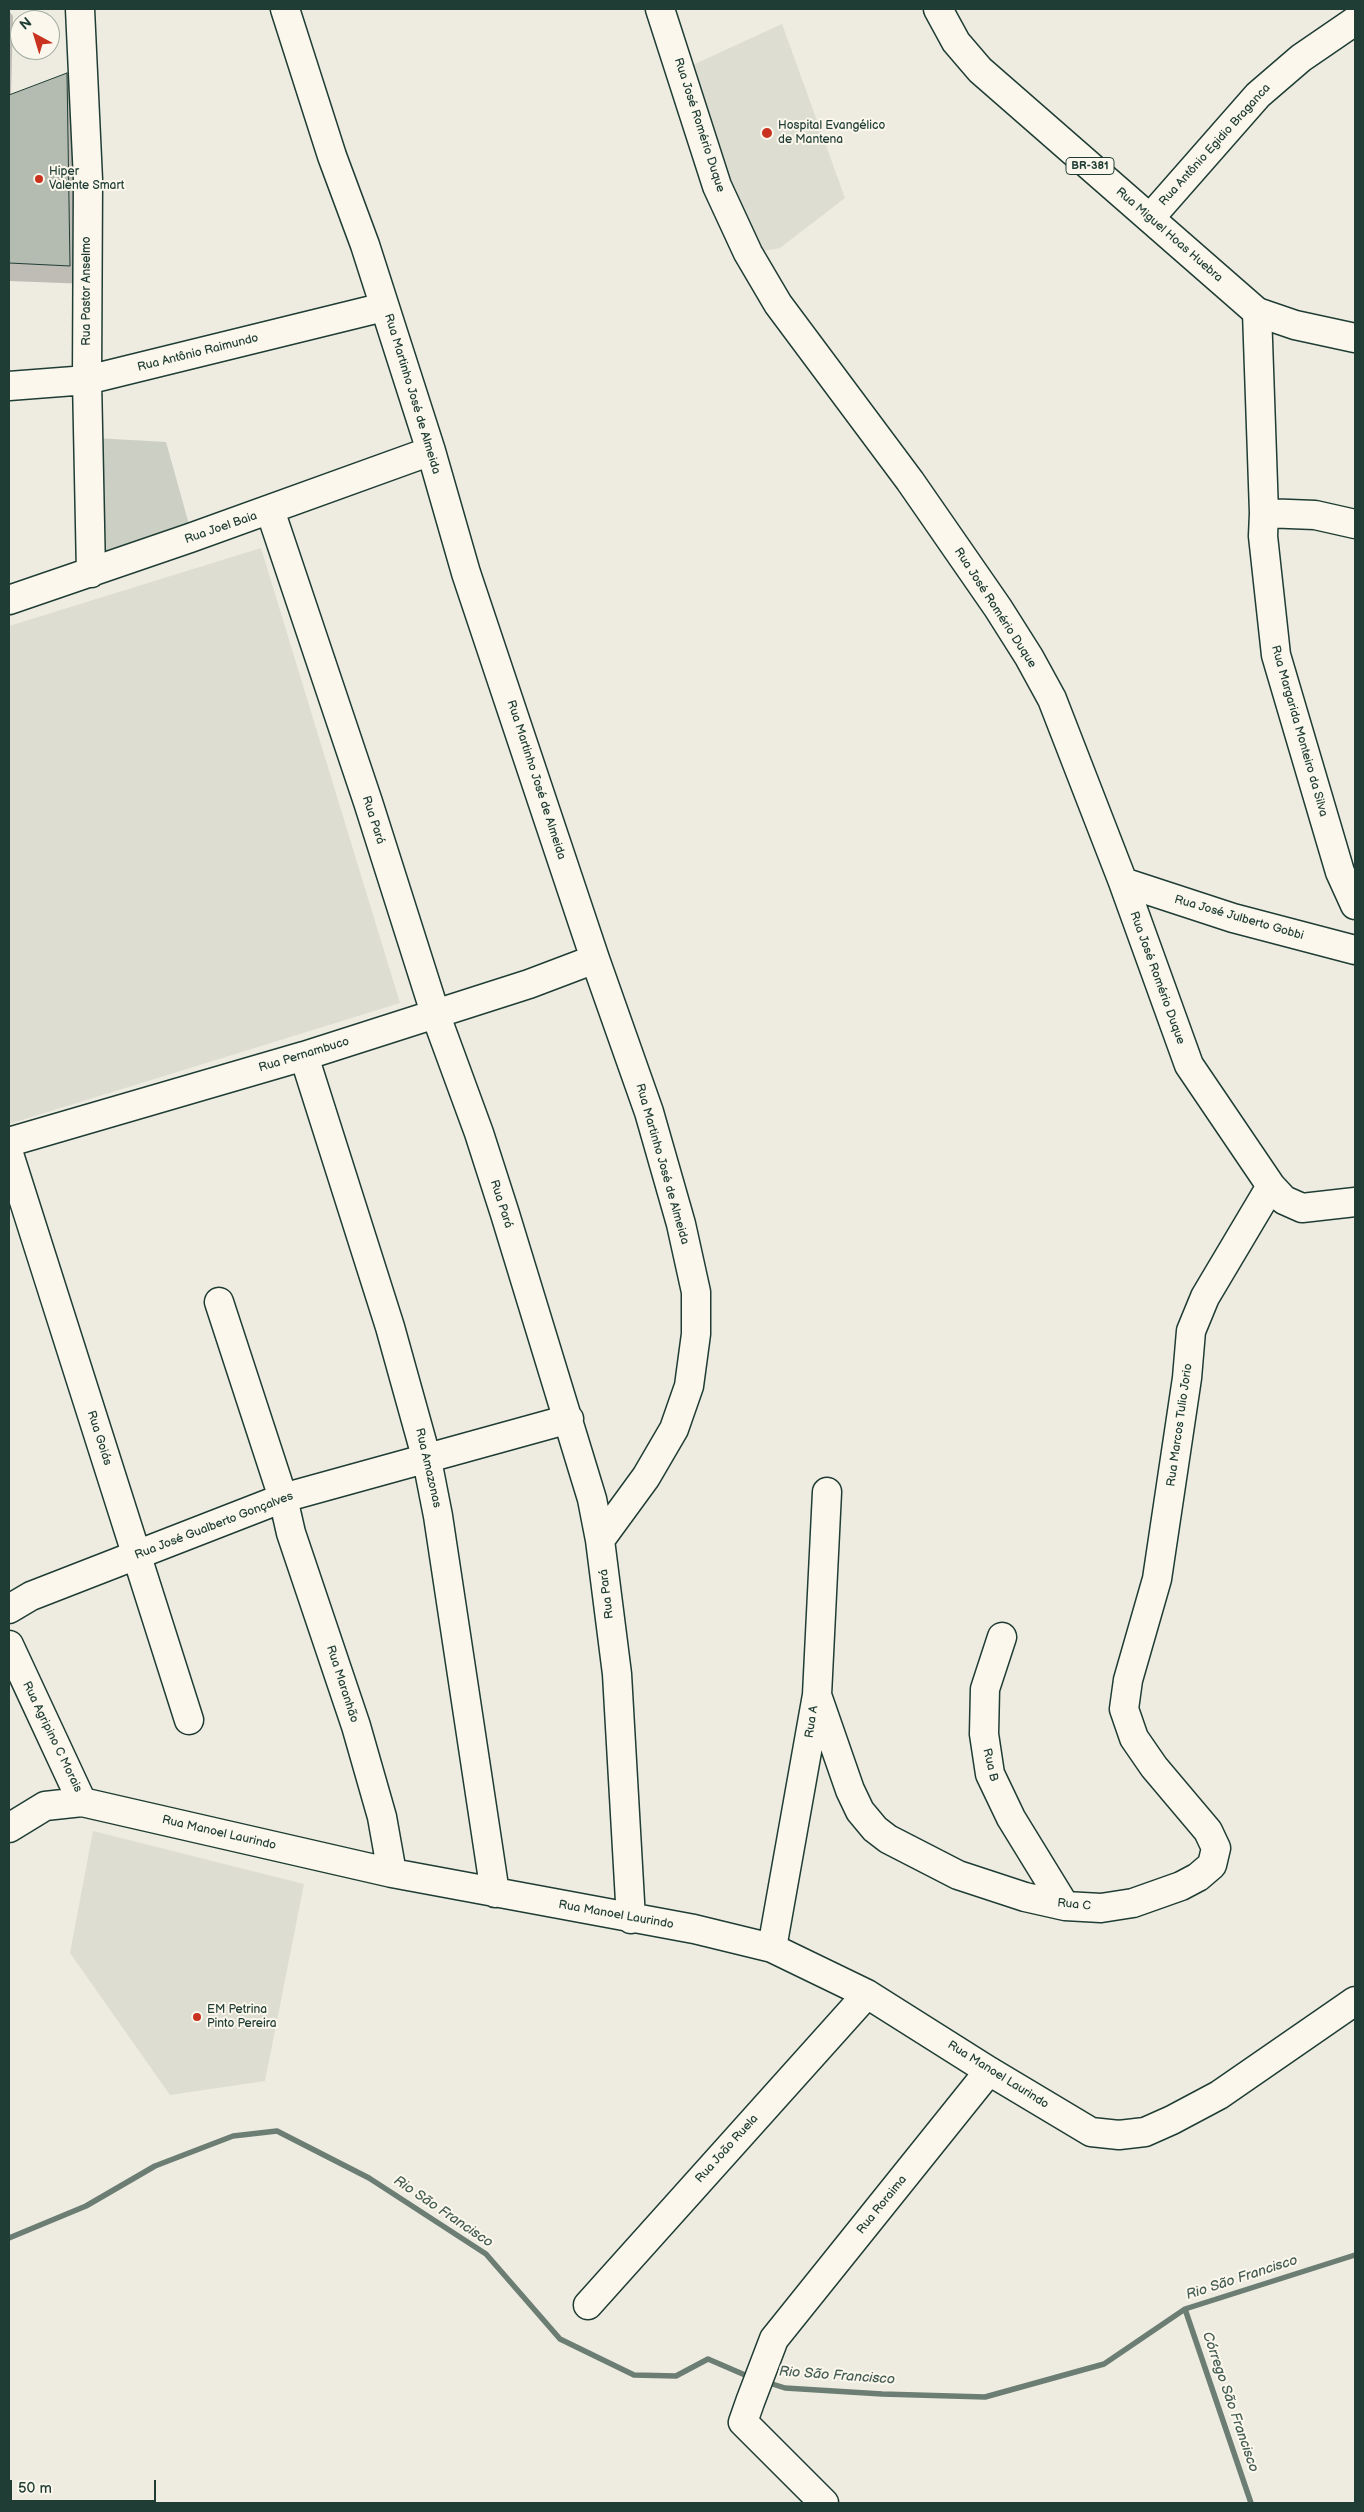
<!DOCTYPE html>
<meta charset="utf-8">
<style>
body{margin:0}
#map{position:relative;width:1364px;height:2512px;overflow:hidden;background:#eeece1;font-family:"Balsamiq Sans",sans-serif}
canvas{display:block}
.frame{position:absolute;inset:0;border:10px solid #1f3d34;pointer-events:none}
.north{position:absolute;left:10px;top:10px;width:50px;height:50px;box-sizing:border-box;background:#fbf7ec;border:1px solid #a3ada2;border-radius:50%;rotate:321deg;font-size:14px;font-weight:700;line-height:20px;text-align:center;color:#1f3d34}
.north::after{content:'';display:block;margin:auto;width:18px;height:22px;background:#c8321e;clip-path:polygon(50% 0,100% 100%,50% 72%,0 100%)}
.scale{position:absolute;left:10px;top:2480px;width:146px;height:22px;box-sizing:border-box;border:2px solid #1f3d34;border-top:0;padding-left:6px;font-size:15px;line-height:18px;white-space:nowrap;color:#1f3d34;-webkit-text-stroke:4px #fbf7ec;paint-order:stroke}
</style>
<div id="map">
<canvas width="1364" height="2512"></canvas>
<div class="frame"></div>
<div class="north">N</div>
<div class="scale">50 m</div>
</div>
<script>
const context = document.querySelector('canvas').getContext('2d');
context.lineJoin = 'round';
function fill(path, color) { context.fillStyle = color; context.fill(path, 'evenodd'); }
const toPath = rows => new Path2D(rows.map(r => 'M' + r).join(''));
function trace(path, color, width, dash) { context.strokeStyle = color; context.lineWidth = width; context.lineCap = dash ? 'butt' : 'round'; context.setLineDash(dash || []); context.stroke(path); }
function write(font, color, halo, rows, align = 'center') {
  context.font = font + ' "Balsamiq Sans",sans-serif'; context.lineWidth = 4; context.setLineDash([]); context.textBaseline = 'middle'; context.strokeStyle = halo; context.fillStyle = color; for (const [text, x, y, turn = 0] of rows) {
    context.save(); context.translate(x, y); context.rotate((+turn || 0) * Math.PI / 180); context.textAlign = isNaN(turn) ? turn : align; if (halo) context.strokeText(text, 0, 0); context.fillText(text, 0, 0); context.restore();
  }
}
fill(toPath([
 [782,24,845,198,780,248,757,252,686,68],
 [261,548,400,1003,9,1124,9,626],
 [93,1831,304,1884,265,2081,170,2095,70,1953]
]), '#ddddd2');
fill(toPath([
 [95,438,166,442,190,528,97,564]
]), '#cbcfc4');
fill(toPath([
 [9,11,13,16,11,96,67,74,85,93,89,284,9,281]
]), '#0003');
trace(toPath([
 [9,2238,86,2206,155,2166,233,2136,277,2131,369,2178,486,2254,560,2339,634,2375,676,2376,708,2359,752,2378],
 [1185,2309,1251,2503],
 [766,2382,785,2388,882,2394,985,2397,1104,2364,1185,2309,1355,2255]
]), '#6c7d74', 5.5);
const building = toPath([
 [67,73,70,266,9,263,9,95,67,73]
]);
fill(building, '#b4bbb0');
trace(building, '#1f3d34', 1);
const minor = toPath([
 [80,9,88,180,87,380,91,573],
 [285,9,332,156,365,245,431,451,466,573,595,959,649,1112,681,1224,696,1292,696,1334,689,1386,674,1429,646,1477,600,1540],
 [660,9,717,186,748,253,778,304,910,481,998,608,1029,657,1052,699,1123,882,1189,1065,1271,1186,1284,1200,1302,1208,1355,1202],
 [1150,218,1258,95,1301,58,1355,21],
 [1257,312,1264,513,1263,536,1276,655,1340,872,1355,905],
 [9,386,87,380,384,307],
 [270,510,368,802,435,1013,479,1133,505,1214,592,1499,600,1540,617,1674,631,1919],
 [1264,513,1315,515,1355,524],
 [9,600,190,538,431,451],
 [1123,882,1233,918,1355,950],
 [304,1056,390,1327,427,1460,438,1516,495,1893],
 [9,1142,304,1056,529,984,595,959],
 [9,1154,189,1720],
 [219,1302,283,1498,291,1533,356,1726,382,1817,392,1873],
 [9,1609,31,1596,283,1498,569,1419],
 [1002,1637,985,1689,984,1734,990,1774,1011,1818,1065,1906],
 [9,1645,82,1802],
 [817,1695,850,1790,860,1811,875,1829,888,1839,958,1875,1025,1897,1065,1906,1101,1908,1133,1903,1181,1886,1198,1877,1212,1865,1216,1848,1208,1831,1154,1767,1134,1738,1124,1709,1128,1680,1157,1579,1187,1378,1191,1331,1205,1297,1271,1186],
 [9,1828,45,1806,82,1802,392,1873,694,1929,772,1948,867,1994,989,2071,1091,2132,1119,2135,1145,2132,1172,2120,1219,2095,1355,2001],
 [772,1948,817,1695,827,1492],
 [588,2305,867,1994],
 [824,2503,743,2422,750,2402,774,2339,989,2071]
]);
const major = toPath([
 [938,9,956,42,980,70,1257,312,1295,325,1355,338]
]);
trace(minor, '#1f3d34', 31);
trace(major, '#1f3d34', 31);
trace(minor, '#fbf7ec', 28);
trace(major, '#fbf7ec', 28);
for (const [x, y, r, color] of [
 [767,133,6,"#c8321e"],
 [39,179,5,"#c8321e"],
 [197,2017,5,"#c8321e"]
]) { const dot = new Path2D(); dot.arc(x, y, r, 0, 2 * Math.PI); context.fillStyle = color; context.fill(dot); trace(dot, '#fbf7ec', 2); }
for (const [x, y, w] of [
 [1090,166,48]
]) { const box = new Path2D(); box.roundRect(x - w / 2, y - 8.5, w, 17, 4); context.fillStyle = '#fbf7ec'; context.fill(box); trace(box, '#1f3d34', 1); }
write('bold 11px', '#1f3d34', null, [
 ["BR-381",1090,166]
]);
write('12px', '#1f3d34', '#fbf7ec', [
 ["Rua José Romério Duque",699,125,72],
 ["Rua Antônio Egidio Braganca",1215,145,-48],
 ["Rua Miguel Hoas Huebra",1169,235,41],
 ["Rua Pastor Anselmo",87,291,-90],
 ["Rua Antônio Raimundo",198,353,-14],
 ["Rua Martinho José de Almeida",412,394,73],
 ["Rua Joel Baia",221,528,-19],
 ["Rua José Romério Duque",995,608,57],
 ["Rua Margarida Monteiro da Silva",1299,731,74],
 ["Rua Martinho José de Almeida",536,780,72],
 ["Rua Pará",373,820,72],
 ["Rua José Julberto Gobbi",1239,918,16],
 ["Rua José Romério Duque",1157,978,70],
 ["Rua Pernambuco",304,1055,-17],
 ["Rua Martinho José de Almeida",662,1164,74],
 ["Rua Pará",501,1204,72],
 ["Rua Marcos Tulio Jorio",1180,1425,-82],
 ["Rua Goiás",99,1438,72],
 ["Rua Amazonas",428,1468,77],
 ["Rua José Gualberto Gonçalves",214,1526,-21],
 ["Rua Pará",607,1594,-97],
 ["Rua Maranhão",342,1684,72],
 ["Rua A",812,1722,-81],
 ["Rua Agripino C Morais",52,1737,64],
 ["Rua B",990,1765,77],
 ["Rua Manoel Laurindo",219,1833,13],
 ["Rua C",1074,1905,6],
 ["Rua Manoel Laurindo",616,1915,10],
 ["Rua Manoel Laurindo",998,2075,32],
 ["Rua João Ruela",727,2149,-48],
 ["Rua Roraima",882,2205,-51]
]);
write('12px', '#1f3d34', '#fbf7ec', [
 ["Hospital Evangélico",778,126],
 ["de Mantena",778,140],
 ["Hiper",49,172],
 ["Valente Smart",49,186],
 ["EM Petrina",207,2010],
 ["Pinto Pereira",207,2024]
], 'left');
write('italic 14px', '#455d54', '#fbf7ec', [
 ["Rio São Francisco",443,2212,34],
 ["Rio São Francisco",1242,2278,-18],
 ["Rio São Francisco",837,2376,4],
 ["Córrego São Francisco",1230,2402,71]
]);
</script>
